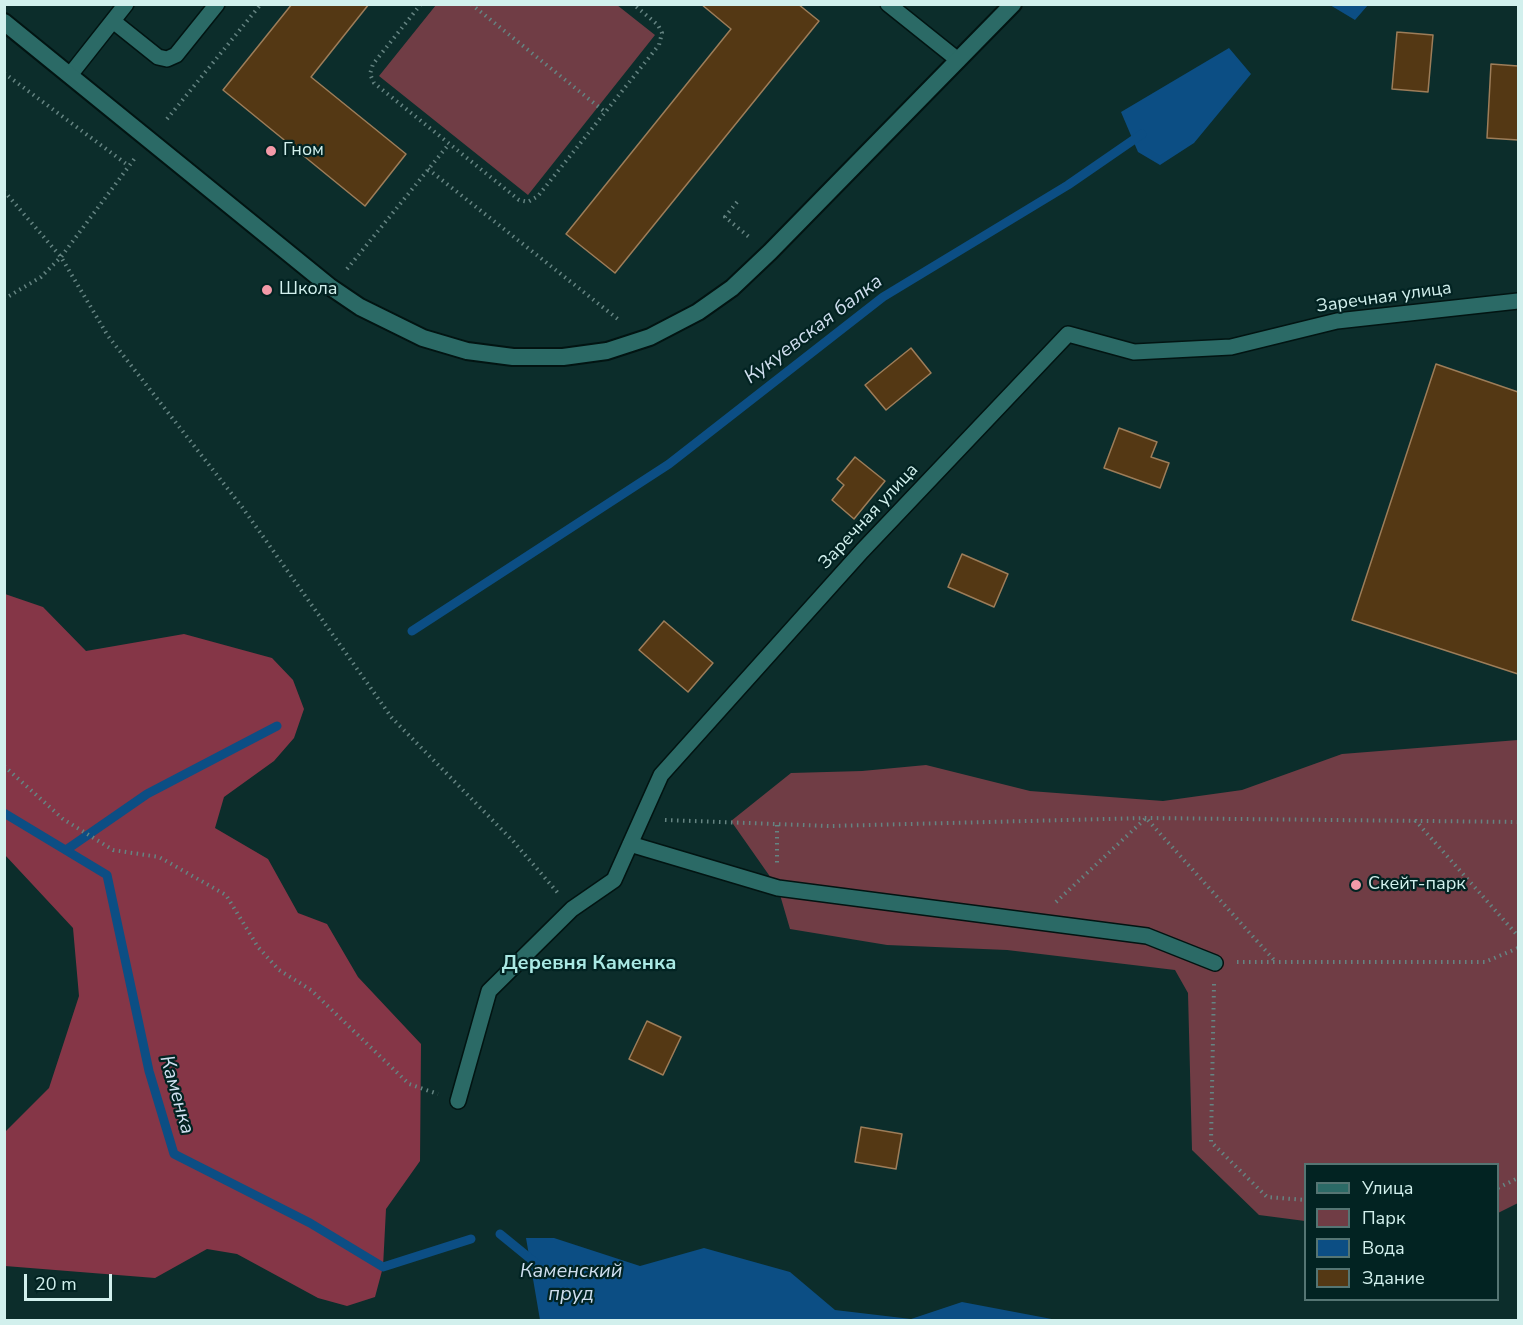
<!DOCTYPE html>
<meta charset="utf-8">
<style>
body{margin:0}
#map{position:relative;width:1523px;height:1325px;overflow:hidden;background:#0c2d2b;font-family:"Nunito Sans",sans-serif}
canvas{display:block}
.frame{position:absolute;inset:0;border:6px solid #d2f0ed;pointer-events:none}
.legend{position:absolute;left:1304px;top:1163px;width:195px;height:138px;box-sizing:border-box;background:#022322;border:2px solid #557573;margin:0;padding:8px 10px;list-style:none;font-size:18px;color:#d2f0ed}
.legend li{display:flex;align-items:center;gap:12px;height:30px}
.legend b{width:30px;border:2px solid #557573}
.scale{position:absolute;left:24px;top:1274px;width:88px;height:27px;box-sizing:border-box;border:3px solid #d2f0ed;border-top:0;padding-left:8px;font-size:18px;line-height:21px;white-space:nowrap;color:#d2f0ed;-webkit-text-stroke:4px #022322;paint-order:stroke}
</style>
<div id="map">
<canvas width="1523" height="1325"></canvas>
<div class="frame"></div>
<ul class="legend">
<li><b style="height:8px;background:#2b6a66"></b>Улица</li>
<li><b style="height:16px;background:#703d45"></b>Парк</li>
<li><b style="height:16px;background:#0c4e84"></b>Вода</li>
<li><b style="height:16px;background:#543814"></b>Здание</li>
</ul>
<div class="scale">20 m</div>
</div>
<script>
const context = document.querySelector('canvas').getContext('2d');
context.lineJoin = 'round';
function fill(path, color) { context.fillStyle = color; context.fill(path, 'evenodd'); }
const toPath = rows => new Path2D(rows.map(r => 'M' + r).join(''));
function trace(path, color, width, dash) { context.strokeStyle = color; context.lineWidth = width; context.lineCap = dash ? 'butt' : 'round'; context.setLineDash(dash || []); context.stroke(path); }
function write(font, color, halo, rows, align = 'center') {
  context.font = font + ' "Nunito Sans",sans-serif'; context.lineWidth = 4.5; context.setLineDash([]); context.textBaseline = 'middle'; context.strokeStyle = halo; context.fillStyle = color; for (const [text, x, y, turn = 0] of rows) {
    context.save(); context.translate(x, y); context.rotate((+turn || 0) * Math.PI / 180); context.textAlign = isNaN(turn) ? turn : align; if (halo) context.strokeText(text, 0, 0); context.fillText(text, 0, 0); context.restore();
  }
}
fill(toPath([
 [436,5,617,5,655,35,528,195,379,76],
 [1518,740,1518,1203,1498,1213,1498,1164,1306,1164,1305,1221,1259,1215,1192,1150,1188,993,1175,970,1007,950,887,945,790,929,778,888,731,821,791,773,862,771,926,765,1030,791,1163,801,1242,790,1342,754]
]), '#703d45');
fill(toPath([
 [5,594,43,607,86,651,184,634,272,658,293,680,304,709,294,738,274,761,224,797,215,828,268,859,298,913,327,924,358,977,421,1044,420,1161,386,1209,383,1267,375,1297,347,1306,318,1298,237,1254,207,1249,155,1278,5,1266,5,1132,49,1088,79,996,73,928,5,855]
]), '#853647');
fill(toPath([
 [1330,5,1368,5,1355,20],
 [1229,48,1251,74,1194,143,1160,165,1138,152,1121,112],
 [526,1238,554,1238,640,1266,704,1248,790,1272,835,1310,911,1319,962,1302,1057,1320,540,1320]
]), '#0c4e84');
trace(toPath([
 [412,631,669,464,883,297,1068,185,1142,134],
 [4,813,107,875,149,1071,174,1154,310,1223,383,1267,471,1239],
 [66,850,147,794,277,726],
 [500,1234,538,1265]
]), '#0c4e84', 9);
const building = toPath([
 [292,4,369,4,311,77,406,154,365,206,223,90,292,4],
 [701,4,798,4,819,21,615,273,566,234,731,29,701,4],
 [1397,32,1433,35,1428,92,1392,89,1397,32],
 [1491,64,1518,66,1518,140,1487,138,1491,64],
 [911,348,931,373,886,410,865,385,911,348],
 [1436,364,1518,392,1518,674,1352,620,1436,364],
 [1119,428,1157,442,1151,457,1169,463,1160,488,1104,468,1119,428],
 [855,457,885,481,854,519,832,500,844,485,837,479,855,457],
 [962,554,1008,574,994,607,948,587,962,554],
 [664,621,713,663,688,692,639,650,664,621],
 [647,1021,681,1037,663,1075,629,1059,647,1021],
 [861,1127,902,1134,896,1169,855,1162,861,1127]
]);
fill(building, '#543814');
trace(building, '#9d7d59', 1.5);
const service = toPath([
 [888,4,958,60],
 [113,21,158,57,167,59,176,55,217,4],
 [70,75,126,4],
 [630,844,778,888,1147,936,1215,963],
 [458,1101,489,991,572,909,614,880,661,775,862,551,1068,334,1134,352,1231,347,1337,321,1518,301]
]);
const minor = toPath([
 [4,22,329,286,360,307,423,338,467,351,513,357,563,357,607,351,650,337,698,312,732,288,770,252,1013,4]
]);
trace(service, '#021412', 18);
trace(minor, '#021412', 20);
trace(toPath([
 [421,4,373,64,370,74,374,83,519,200,528,202,538,196,659,45,662,33,658,25,633,4],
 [471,4,605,112],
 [4,73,129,166],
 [167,119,261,4],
 [428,169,619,320],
 [4,191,61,257,108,336,242,507,392,718,513,841,558,893],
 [737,202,725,217,749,237],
 [347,269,449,144],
 [4,299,41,277,61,257,135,158],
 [4,766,63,819,113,850,159,857,226,895,258,947,279,970,311,990,409,1084,438,1094],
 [665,820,830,826,1146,818,1518,822],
 [1415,820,1518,936],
 [777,825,777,866],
 [1056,902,1146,818,1275,961],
 [1237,962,1485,962,1518,948],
 [1214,984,1211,1142,1267,1197,1306,1200],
 [1498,1188,1518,1178]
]), '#658482', 4, [1.5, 4.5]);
trace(service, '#2b6a66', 15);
trace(minor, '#2b6a66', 16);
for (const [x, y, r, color] of [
 [271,151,6,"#f39aa8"],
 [267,290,6,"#f39aa8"],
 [1356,885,6,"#f39aa8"]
]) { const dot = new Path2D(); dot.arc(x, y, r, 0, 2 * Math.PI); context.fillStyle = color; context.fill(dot); trace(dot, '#022322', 2); }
write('18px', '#d2f0ed', '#022322', [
 ["Гном",283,151],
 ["Школа",279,290],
 ["Скейт-парк",1368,885]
], 'left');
write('18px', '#d2f0ed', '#022322', [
 ["Заречная улица",1384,298,-8],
 ["Заречная улица",869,517,-47]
]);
write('italic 20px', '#cfdeee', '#022322', [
 ["Кукуевская балка",814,330,-37],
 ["Каменка",176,1095,74],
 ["Каменский",571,1272],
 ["пруд",571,1295]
]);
write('bold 20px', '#aae9e4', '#022322', [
 ["Деревня Каменка",589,964]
]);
</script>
